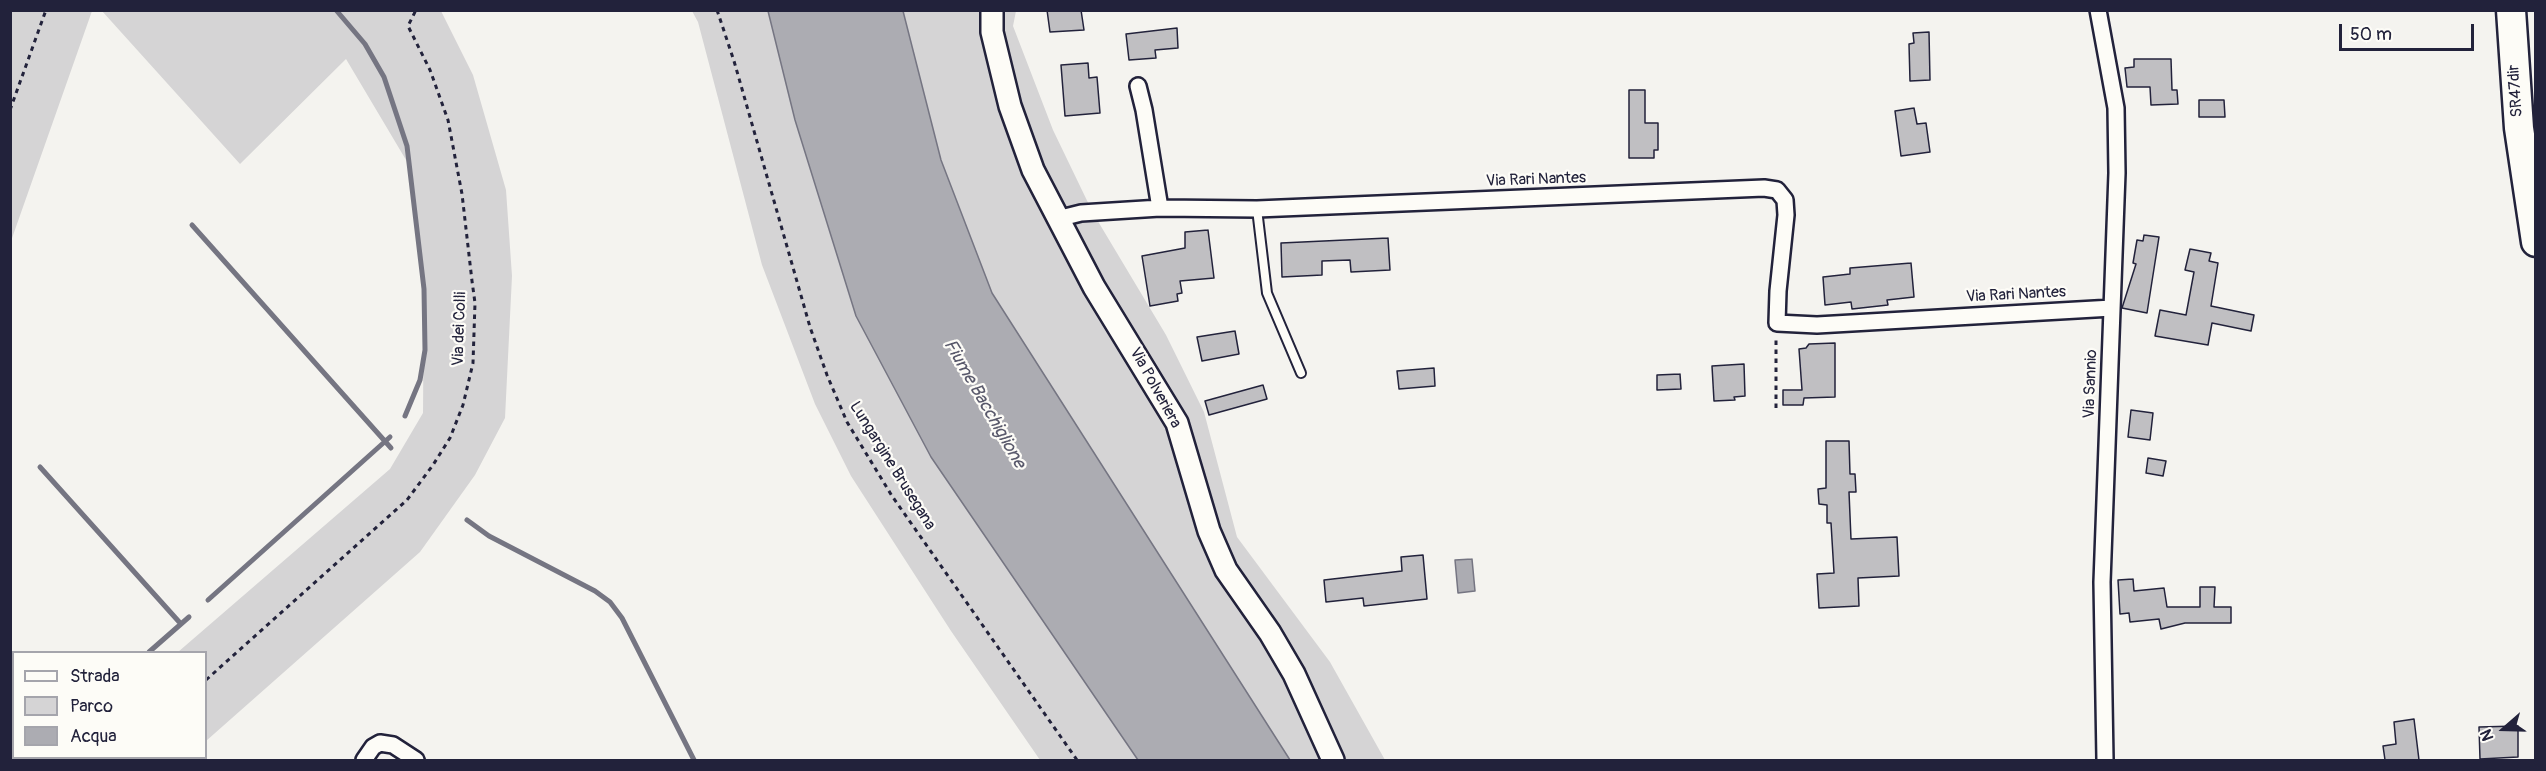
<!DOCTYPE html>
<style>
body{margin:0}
#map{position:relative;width:2546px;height:771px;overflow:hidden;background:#f4f3ef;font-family:Pangolin,sans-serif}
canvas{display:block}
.frame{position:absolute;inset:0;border:12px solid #22223b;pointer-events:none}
.legend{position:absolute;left:12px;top:651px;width:195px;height:108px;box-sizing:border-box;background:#fdfcf7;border:2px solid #a5a5ac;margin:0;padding:8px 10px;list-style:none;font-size:18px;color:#22223b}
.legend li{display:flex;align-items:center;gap:12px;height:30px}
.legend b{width:30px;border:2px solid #a5a5ac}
.north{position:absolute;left:2474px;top:699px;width:60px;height:60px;-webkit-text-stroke:4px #fdfcf7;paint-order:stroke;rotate:250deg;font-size:16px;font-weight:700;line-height:24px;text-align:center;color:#22223b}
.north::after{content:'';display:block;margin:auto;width:21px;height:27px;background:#22223b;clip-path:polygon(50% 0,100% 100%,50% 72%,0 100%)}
.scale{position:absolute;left:2339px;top:24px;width:135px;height:27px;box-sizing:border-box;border:3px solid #22223b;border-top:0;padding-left:8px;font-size:18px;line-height:21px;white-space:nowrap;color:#22223b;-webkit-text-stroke:4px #fdfcf7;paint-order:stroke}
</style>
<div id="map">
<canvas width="2546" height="771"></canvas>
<div class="frame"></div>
<ul class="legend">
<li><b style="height:8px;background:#fdfcf7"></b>Strada</li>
<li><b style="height:16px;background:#d5d4d5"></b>Parco</li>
<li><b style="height:16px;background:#acacb2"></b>Acqua</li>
</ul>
<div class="north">N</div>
<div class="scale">50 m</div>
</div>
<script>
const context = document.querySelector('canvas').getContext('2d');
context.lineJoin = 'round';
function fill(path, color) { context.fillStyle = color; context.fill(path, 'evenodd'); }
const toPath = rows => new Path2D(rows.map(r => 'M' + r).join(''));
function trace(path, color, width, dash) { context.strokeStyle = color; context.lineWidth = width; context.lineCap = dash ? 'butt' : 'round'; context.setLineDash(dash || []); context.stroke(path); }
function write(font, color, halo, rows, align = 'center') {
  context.font = font + ' Pangolin,sans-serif'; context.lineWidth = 4.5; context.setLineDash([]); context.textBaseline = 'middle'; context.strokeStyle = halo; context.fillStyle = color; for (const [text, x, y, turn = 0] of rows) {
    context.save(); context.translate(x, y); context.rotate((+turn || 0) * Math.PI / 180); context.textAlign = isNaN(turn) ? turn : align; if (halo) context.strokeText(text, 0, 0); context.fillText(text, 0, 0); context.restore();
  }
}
fill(toPath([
 [11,10,92,11,11,241,10,11],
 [102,11,441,11,473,75,506,190,512,276,505,418,475,475,420,552,206,741,206,652,178,652,390,469,423,413,424,272,409,165,346,59,240,164],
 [692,11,768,11,795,120,856,316,931,457,1138,760,1040,760,951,631,851,476,815,404,762,265,698,22],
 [903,11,1016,11,1013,26,1053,130,1093,213,1166,335,1204,412,1237,537,1330,662,1385,760,1290,760,1068,414,992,293,941,160],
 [62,758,186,758,183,760,59,760]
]), '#d5d4d5');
const water = toPath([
 [768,11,903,11,941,160,992,293,1290,760,1138,760,931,457,856,316,795,120,768,11],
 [1472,559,1475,591,1458,593,1455,560,1472,559]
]);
fill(water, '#acacb2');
trace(water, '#757582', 1.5);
trace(toPath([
 [336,10,365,44,384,77,407,146,424,289,425,350,420,380,405,416],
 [192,225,391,448],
 [40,467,181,624],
 [467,520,489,536,595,591,610,602,622,618,694,760],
 [208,600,390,437],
 [149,652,189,617],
 [28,760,31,758]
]), '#757582', 5);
const building = toPath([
 [1047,10,1081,10,1084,30,1050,32,1047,10],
 [1177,28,1178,48,1155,50,1156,58,1129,60,1126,34,1177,28],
 [1929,32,1930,80,1910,81,1909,44,1914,43,1913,33,1929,32],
 [2134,59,2171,59,2172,90,2177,90,2178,104,2151,105,2150,87,2127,87,2125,68,2134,67,2134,59],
 [1088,63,1089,78,1097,77,1100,113,1065,116,1061,65,1088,63],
 [1629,90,1645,90,1645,123,1658,123,1658,150,1654,150,1654,158,1629,158,1629,90],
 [2199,100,2224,100,2225,117,2199,117,2199,100],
 [1914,108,1917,124,1926,123,1930,152,1901,156,1895,111,1914,108],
 [1208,230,1214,278,1180,281,1182,293,1177,294,1178,301,1150,306,1142,256,1185,248,1185,232,1208,230],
 [2144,235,2159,237,2147,313,2122,308,2136,264,2133,263,2137,240,2143,241,2144,235],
 [1388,238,1390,270,1351,272,1350,260,1322,261,1322,275,1282,277,1281,243,1388,238],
 [2190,249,2211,253,2209,261,2218,263,2211,306,2254,315,2251,331,2212,323,2208,345,2155,336,2160,310,2186,315,2194,272,2185,270,2190,249],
 [1911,263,1914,297,1887,300,1888,305,1852,309,1851,302,1825,305,1823,277,1850,274,1850,268,1911,263],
 [1235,331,1239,354,1202,361,1197,337,1235,331],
 [1835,343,1835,397,1804,398,1803,405,1783,405,1783,390,1802,390,1799,349,1806,348,1809,344,1835,343],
 [1744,364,1745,396,1734,397,1735,400,1714,401,1712,366,1744,364],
 [1434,368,1435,386,1399,389,1397,371,1434,368],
 [1680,374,1681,389,1657,390,1657,375,1680,374],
 [1263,385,1267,399,1209,415,1205,401,1263,385],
 [2131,410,2153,413,2150,440,2128,437,2131,410],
 [1826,441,1849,441,1850,474,1855,474,1856,492,1849,492,1851,539,1897,537,1899,576,1858,578,1859,606,1819,608,1817,574,1834,573,1831,523,1827,523,1827,505,1819,504,1818,489,1826,488,1826,441],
 [2148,458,2166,461,2163,476,2146,473,2148,458],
 [1423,555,1427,599,1364,606,1363,598,1326,602,1324,580,1402,571,1401,557,1423,555],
 [2133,579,2134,591,2164,588,2167,607,2200,607,2200,587,2215,587,2214,607,2231,607,2231,623,2185,623,2161,629,2159,619,2130,622,2129,613,2120,614,2118,580,2133,579],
 [2414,719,2419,760,2385,760,2383,746,2396,744,2394,722,2414,719],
 [2518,726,2518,757,2480,759,2479,727,2518,726]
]);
fill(building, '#c0bfc2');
trace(building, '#22223b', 1.5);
const lane = toPath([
 [1257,209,1267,293,1301,373]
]);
const street = toPath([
 [2098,10,2116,108,2117,173,2102,582,2105,760],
 [1138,86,1144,110,1160,208],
 [1057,219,1081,213,1160,208,1257,209,1764,188,1777,190,1785,200,1786,215,1778,291,1777,323,1817,325,2112,308],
 [364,760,373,747,380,743,393,745,416,760]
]);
const secondary = toPath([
 [992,10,992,32,1010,106,1033,170,1094,287,1177,423,1209,531,1226,570,1270,633,1294,674,1333,760]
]);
const highway = toPath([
 [2511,10,2519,128,2536,242]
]);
trace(lane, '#22223b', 12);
trace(street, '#22223b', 20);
trace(secondary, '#22223b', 26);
trace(highway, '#22223b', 33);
trace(toPath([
 [717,10,734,61,810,327,827,375,847,422,892,496,1077,760],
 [10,110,46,10],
 [1776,408,1776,340],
 [206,680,407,500,433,465,450,438,463,405,473,363,475,303,472,281,462,194,448,120,430,70,408,26,416,10],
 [114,760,118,758]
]), '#22223b', 3, [4.5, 4.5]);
trace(lane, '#fdfcf7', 8);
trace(street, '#fdfcf7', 15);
trace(secondary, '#fdfcf7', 21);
trace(highway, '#fdfcf7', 28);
write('16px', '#22223b', '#fdfcf7', [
 ["SR47dir",2516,91,-94],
 ["Via Rari Nantes",1536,180,-2],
 ["Via Rari Nantes",2016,295,-3],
 ["Via dei Colli",460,329,-88],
 ["Via Sannio",2091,384,-88],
 ["Via Polveriera",1155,388,61],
 ["Lungargine Brusegana",892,466,58]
]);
write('italic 18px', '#59596b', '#fdfcf7', [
 ["Fiume Bacchiglione",984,404,60]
]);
</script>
